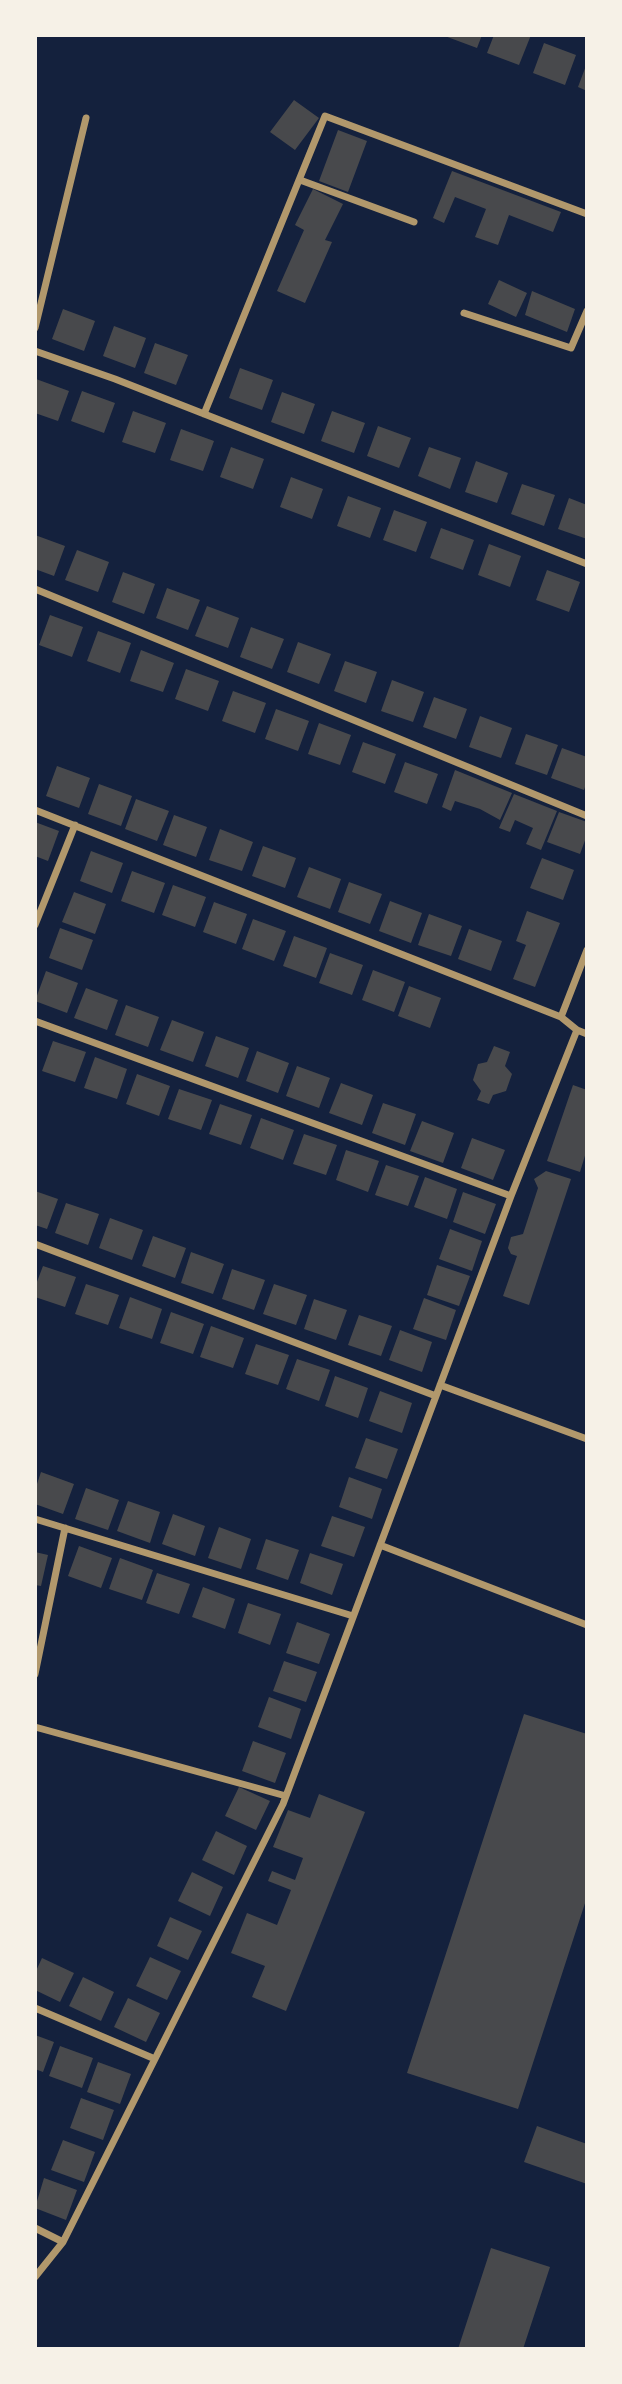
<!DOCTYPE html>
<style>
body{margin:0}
#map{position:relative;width:622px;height:2384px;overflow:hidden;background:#14213d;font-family:Overpass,sans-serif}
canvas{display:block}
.frame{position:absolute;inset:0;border:37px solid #f6f1e7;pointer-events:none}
</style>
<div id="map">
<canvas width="622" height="2384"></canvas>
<div class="frame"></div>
</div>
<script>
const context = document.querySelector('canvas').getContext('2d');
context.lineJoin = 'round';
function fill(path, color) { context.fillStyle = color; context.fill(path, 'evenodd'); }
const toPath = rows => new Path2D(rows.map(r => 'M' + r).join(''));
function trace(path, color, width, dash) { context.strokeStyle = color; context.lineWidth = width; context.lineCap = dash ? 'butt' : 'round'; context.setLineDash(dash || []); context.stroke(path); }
fill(toPath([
 [442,35,482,35,477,48],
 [494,35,531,35,519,65,487,53],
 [544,43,576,55,565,85,533,73],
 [587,63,587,91,578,87],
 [294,100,319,118,295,150,270,132],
 [338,130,367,141,348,192,319,181],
 [452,171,561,212,553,232,509,215,498,245,475,237,486,209,455,197,444,223,433,218],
 [313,189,343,204,325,240,332,242,305,303,277,291,304,230,295,225],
 [499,280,527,293,516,317,488,304],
 [532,291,575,309,567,332,525,315],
 [63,309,95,321,84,351,52,339],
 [114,326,146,338,135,368,103,356],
 [155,343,188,355,176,385,144,373],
 [240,368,273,380,262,410,229,398],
 [36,379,69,391,58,421,35,413],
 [82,391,115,403,104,433,71,421],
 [282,392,315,404,304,434,271,422],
 [133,411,166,423,155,453,122,442],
 [332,411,365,423,354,453,321,441],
 [378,426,411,438,399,468,367,456],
 [181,429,214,441,203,471,170,460],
 [231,447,264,459,253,489,220,477],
 [429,447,461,458,450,489,418,476],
 [476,461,508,473,497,503,465,492],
 [291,477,323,489,312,519,280,507],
 [522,484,555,495,544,526,511,514],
 [348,496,381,508,370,538,337,526],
 [569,498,587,505,587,539,558,529],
 [394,510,427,522,416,552,383,540],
 [441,528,474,540,463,570,430,558],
 [35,535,65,546,54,576,35,569],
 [489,544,521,556,510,587,478,575],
 [77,550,109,562,98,592,65,580],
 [547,570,580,582,569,612,536,600],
 [123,572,155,584,144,614,112,602],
 [167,588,200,600,188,630,156,618],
 [207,606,239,618,228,648,195,636],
 [50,615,83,627,72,657,39,645],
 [251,627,284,639,272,669,240,657],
 [98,631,131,643,120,673,87,661],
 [298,642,331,654,319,684,287,672],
 [141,650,174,663,163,692,130,681],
 [345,661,377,672,366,703,334,691],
 [186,669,219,681,208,711,175,699],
 [392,680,424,692,413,722,381,711],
 [233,691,266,703,255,733,222,721],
 [434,697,467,709,456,739,423,727],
 [276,709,309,721,298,751,265,739],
 [480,716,512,728,501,758,469,747],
 [319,723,351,735,340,765,308,754],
 [526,734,558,745,547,775,515,764],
 [363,742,396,754,385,784,352,772],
 [562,748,587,757,587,781,584,790,551,778],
 [405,762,438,774,427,804,394,792],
 [57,766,90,778,79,808,46,796],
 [455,770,512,793,500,820,480,809,455,801,451,811,442,807],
 [99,784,132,796,121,826,88,814],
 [514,794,557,811,541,850,526,844,533,828,515,820,510,832,499,828],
 [136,799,169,811,157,841,125,829],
 [559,812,587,822,587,835,580,854,547,842],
 [174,815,207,827,196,857,163,845],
 [35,822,59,831,48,861,35,856],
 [220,829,253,842,242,871,209,860],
 [263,846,296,858,285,888,252,876],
 [91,851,123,863,112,893,80,881],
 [542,858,574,870,563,900,530,888],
 [309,867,341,879,330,909,297,897],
 [132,871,165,883,154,913,121,901],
 [349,882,382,894,370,924,338,912],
 [173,885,206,897,195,927,162,915],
 [74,892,106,904,95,934,62,922],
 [390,901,422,913,411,943,379,931],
 [214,902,247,914,236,944,203,932],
 [527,911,560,923,535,987,513,979,526,945,516,941],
 [429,914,462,926,451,956,418,945],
 [253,919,286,931,274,961,242,949],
 [60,928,93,940,82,970,49,958],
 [469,929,502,941,491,971,458,959],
 [294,936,327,948,316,978,283,966],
 [330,953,363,965,352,995,319,983],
 [373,970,405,982,394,1012,362,1000],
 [46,971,78,983,67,1013,35,1001],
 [409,986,441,998,430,1028,398,1016],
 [86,988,118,1000,107,1030,74,1018],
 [126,1005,159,1017,148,1047,115,1035],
 [172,1020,204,1032,193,1062,160,1050],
 [216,1036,249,1048,238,1078,205,1066],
 [53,1041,86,1052,75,1082,42,1071],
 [494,1046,510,1052,505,1066,512,1074,506,1091,493,1095,489,1104,477,1100,481,1091,473,1080,478,1064,487,1062],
 [257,1051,289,1063,278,1093,246,1081],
 [95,1057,127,1069,117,1099,84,1088],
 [297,1066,330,1078,319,1108,286,1096],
 [137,1074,170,1086,159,1116,126,1104],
 [341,1083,373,1095,362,1125,329,1113],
 [573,1085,587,1090,587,1149,580,1172,547,1161],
 [179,1089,212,1100,201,1130,168,1119],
 [383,1103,416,1114,405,1145,372,1133],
 [220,1104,252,1115,241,1145,209,1134],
 [261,1118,294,1130,283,1160,250,1148],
 [422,1121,454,1133,443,1163,410,1151],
 [304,1134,337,1145,326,1175,293,1164],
 [472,1138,505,1150,493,1180,461,1168],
 [346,1150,379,1161,368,1192,336,1180],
 [386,1165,419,1176,408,1206,375,1195],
 [546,1171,571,1179,529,1305,503,1296,517,1256,511,1254,508,1248,511,1237,523,1234,538,1188,534,1179],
 [425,1177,457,1189,447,1219,414,1207],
 [35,1191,58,1199,47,1229,35,1225],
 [463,1192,496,1204,485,1234,453,1222],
 [66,1203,99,1214,88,1245,55,1233],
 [110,1218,143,1230,132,1260,99,1248],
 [450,1229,482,1241,472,1271,439,1259],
 [153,1236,186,1248,175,1278,142,1266],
 [191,1252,224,1264,213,1294,181,1283],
 [437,1265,470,1276,459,1306,427,1295],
 [43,1266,76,1277,65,1307,35,1297,35,1287],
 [232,1269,265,1280,254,1310,222,1299],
 [86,1284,119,1295,108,1325,75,1314],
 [274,1284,307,1295,296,1325,263,1314],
 [130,1297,162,1309,152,1339,119,1328],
 [424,1298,456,1310,446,1340,413,1329],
 [314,1299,347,1310,336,1340,304,1329],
 [171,1312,204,1324,193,1354,160,1343],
 [359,1315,392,1326,381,1356,348,1345],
 [211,1326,244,1338,233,1368,200,1357],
 [400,1330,432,1342,422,1372,389,1360],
 [256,1344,289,1355,278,1385,245,1374],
 [297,1359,330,1370,319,1401,286,1389],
 [335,1376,368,1388,358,1418,325,1406],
 [380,1391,412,1403,402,1433,369,1421],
 [366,1438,398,1449,387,1479,355,1468],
 [41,1472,74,1484,63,1514,35,1504,35,1490],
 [349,1477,382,1489,372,1519,339,1507],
 [86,1488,119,1500,108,1530,75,1519],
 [128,1501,160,1512,150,1543,117,1531],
 [173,1514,205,1526,195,1556,162,1544],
 [332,1516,365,1527,354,1557,321,1546],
 [219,1527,251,1539,241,1569,208,1558],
 [266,1539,299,1550,288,1580,256,1569],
 [79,1546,112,1558,101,1588,68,1576],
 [35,1552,48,1555,41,1586,35,1585],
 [310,1553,343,1564,332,1595,300,1583],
 [120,1558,153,1570,142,1600,109,1589],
 [157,1573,190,1584,179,1614,146,1603],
 [203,1587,235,1599,225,1629,192,1617],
 [248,1603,281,1614,270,1645,238,1633],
 [297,1622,330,1634,319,1664,286,1653],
 [284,1661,317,1672,306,1702,273,1691],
 [269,1697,301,1709,291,1739,258,1727],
 [524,1714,587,1734,587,1897,518,2109,407,2073],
 [253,1741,286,1753,275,1783,242,1771],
 [239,1787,270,1801,256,1830,225,1816],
 [319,1794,365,1812,286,2011,252,1997,265,1966,231,1953,247,1913,277,1925,291,1890,268,1881,272,1871,295,1880,303,1858,273,1847,288,1810,310,1818],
 [216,1831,247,1846,234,1875,202,1860],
 [192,1872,223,1887,210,1916,178,1901],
 [170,1917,202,1931,188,1960,157,1946],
 [150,1957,181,1971,167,2000,136,1986],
 [42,1958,74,1973,60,2002,35,1990,35,1973],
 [83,1977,114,1992,101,2021,69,2006],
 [128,1998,160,2013,146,2042,114,2027],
 [35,2035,54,2042,43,2072,35,2069],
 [60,2046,93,2058,82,2088,49,2076],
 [98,2062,131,2074,120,2104,87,2092],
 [81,2098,114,2110,103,2140,70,2128],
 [537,2126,587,2144,587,2184,524,2162],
 [63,2140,95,2152,84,2182,51,2170],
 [44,2178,77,2190,66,2220,35,2208],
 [491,2248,550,2267,523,2349,458,2349]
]), '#48494c');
trace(toPath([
 [300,180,414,222],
 [464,313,571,348,587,311],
 [35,328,86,118],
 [35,351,115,379,587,564],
 [204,414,325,116,587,214],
 [35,589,587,816],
 [35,810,561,1017,577,1030,587,1034],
 [35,925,75,825],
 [561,1017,587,950],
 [35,1021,511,1196],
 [35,1244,436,1396],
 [440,1385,587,1439],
 [35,1519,353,1616],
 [380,1545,587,1625],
 [35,1674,65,1528],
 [35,1727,286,1796],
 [35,2008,155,2059],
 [35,2228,63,2242],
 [35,2277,63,2242,283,1804,511,1196,577,1030]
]), '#b1986c', 7);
</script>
